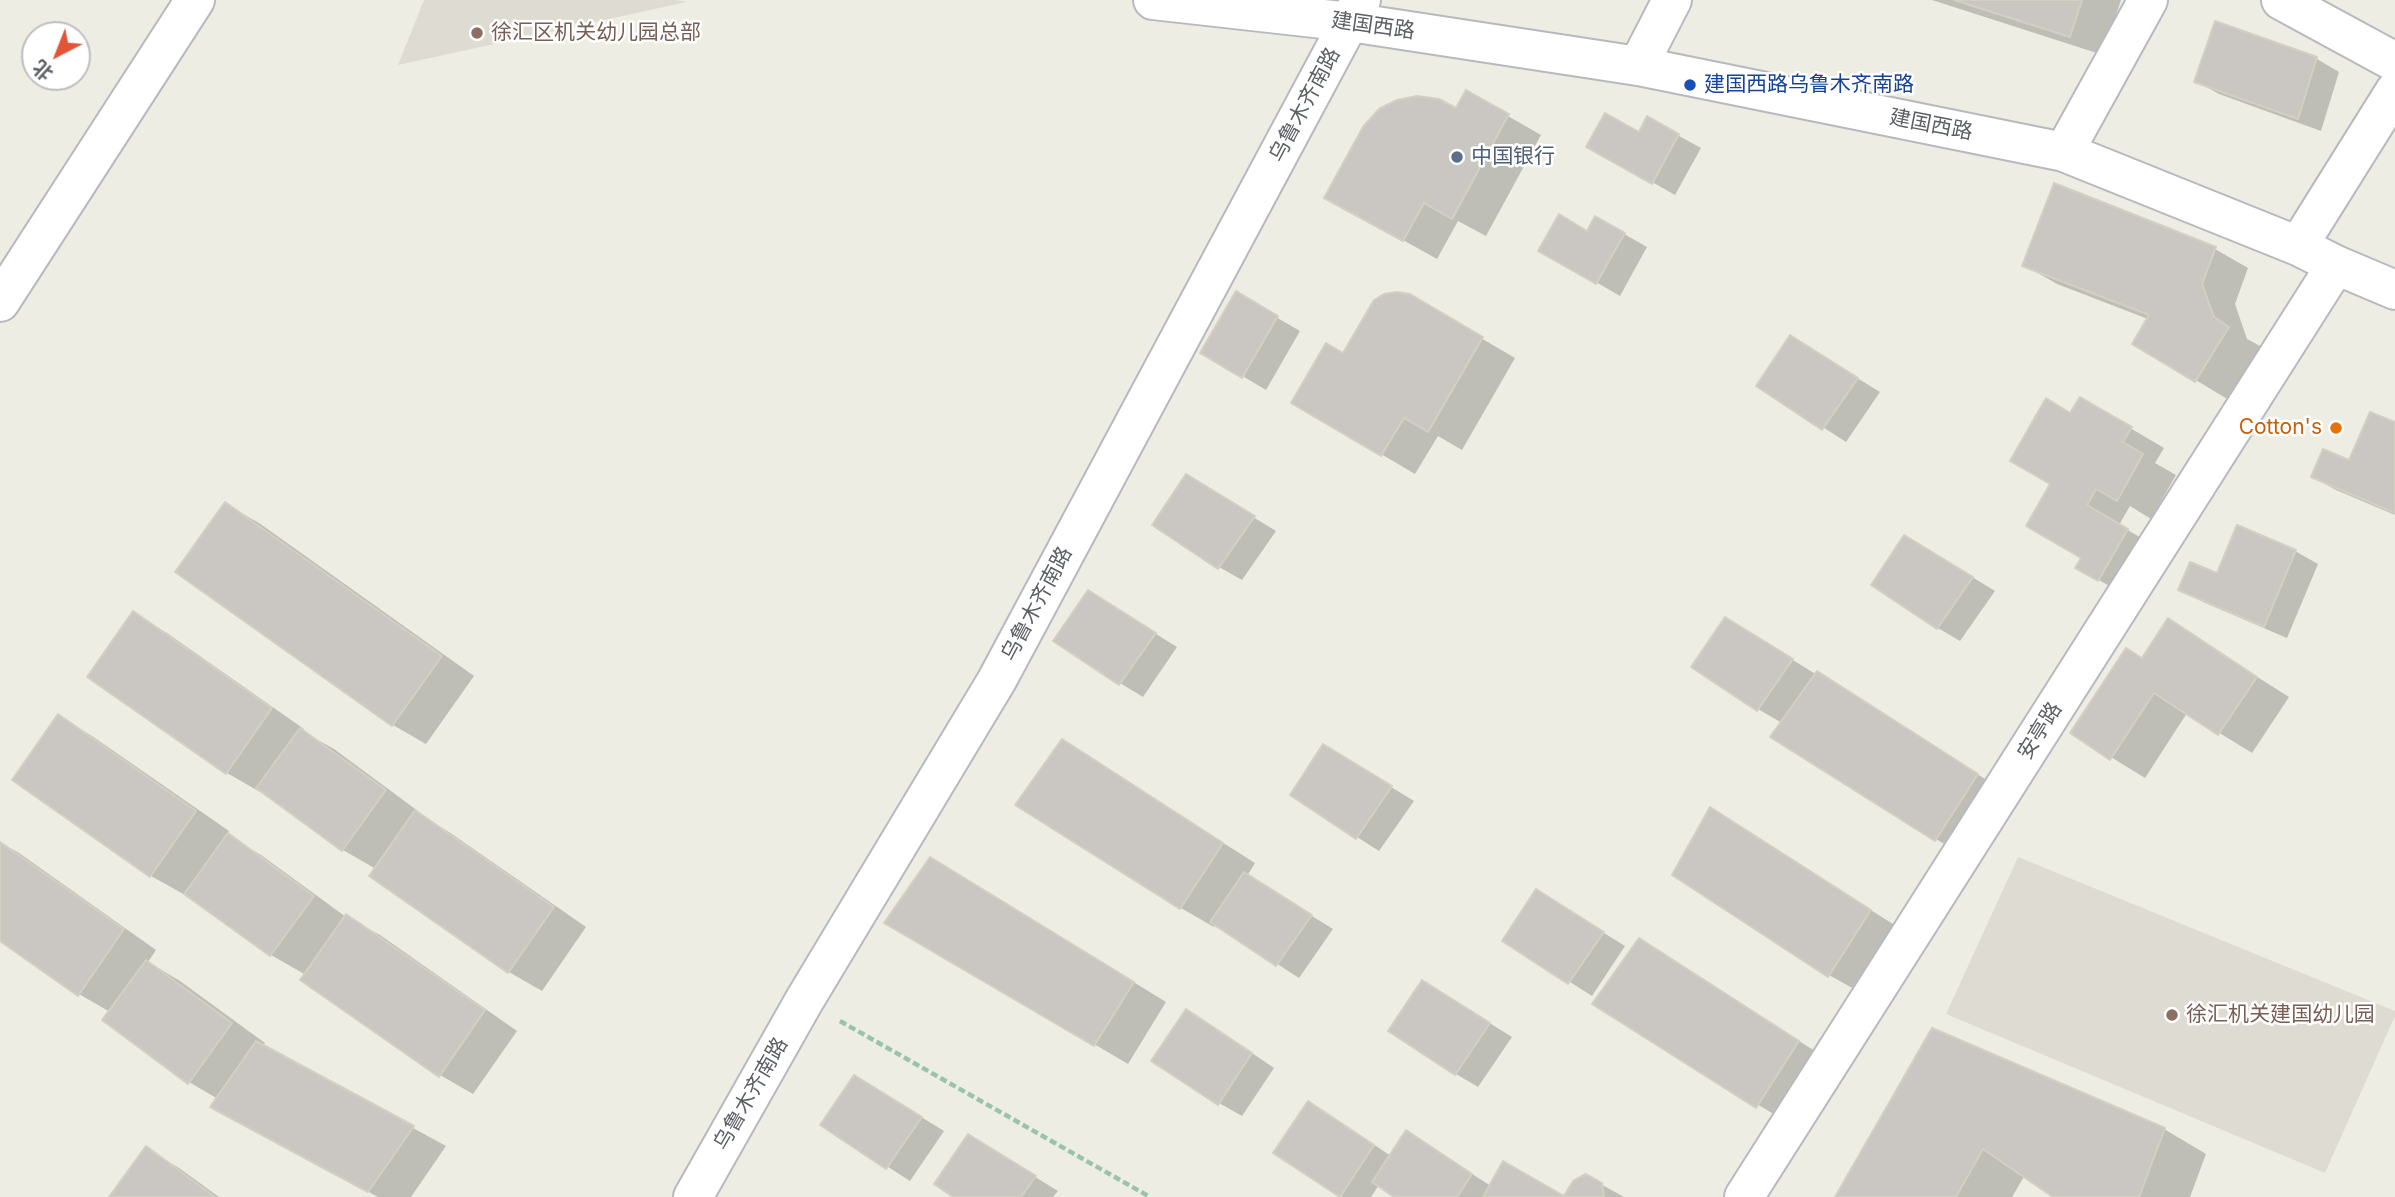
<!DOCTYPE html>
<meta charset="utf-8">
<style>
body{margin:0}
#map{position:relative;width:2395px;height:1197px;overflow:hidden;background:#eeede4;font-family:Inter,"Noto Sans SC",sans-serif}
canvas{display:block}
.north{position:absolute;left:21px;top:21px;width:70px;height:70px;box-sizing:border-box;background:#fff;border:2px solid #bebfc1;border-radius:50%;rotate:222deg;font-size:19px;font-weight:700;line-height:28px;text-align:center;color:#5c5f64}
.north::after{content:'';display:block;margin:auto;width:24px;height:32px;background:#e15637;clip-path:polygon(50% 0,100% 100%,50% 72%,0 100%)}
</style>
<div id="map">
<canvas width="2395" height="1197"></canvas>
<div class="north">北</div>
</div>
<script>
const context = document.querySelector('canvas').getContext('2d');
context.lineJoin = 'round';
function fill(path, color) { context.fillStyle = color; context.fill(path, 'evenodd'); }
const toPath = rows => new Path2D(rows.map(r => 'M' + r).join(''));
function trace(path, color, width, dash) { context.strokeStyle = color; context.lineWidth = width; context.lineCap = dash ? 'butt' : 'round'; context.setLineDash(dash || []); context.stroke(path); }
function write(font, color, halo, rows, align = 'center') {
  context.font = font + ' Inter,"Noto Sans SC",sans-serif'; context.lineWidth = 5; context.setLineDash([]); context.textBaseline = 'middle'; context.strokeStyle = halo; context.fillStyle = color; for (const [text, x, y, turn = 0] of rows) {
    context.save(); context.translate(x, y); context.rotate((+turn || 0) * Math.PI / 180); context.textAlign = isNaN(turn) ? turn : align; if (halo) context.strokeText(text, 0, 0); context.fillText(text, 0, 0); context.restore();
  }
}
fill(toPath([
 [424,0,675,0,687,2,398,65],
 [2018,857,2395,1011,2395,1016,2325,1173,1946,1014]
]), '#dedcd2');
fill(toPath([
 [1932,0,2121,0,2103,55],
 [2216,23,2317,59,2339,72,2321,131,2219,94,2196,81],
 [1466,92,1541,135,1486,236,1458,221,1437,259,1360,216,1456,110],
 [1648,119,1701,148,1675,195,1589,146,1640,134],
 [1596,218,1647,247,1620,296,1541,250,1588,233],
 [2215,249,2248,268,2235,304,2247,339,2262,347,2229,400,2134,343,2148,319,2057,284,2024,265],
 [1236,294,1300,331,1266,390,1202,352],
 [1409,296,1515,358,1462,450,1438,436,1415,474,1293,402],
 [1813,351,1880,392,1846,442,1759,386],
 [2081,399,2164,448,2155,463,2176,475,2151,519,2130,506,2119,525,2160,549,2132,599,2078,568,2084,557,2053,484,2071,415],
 [2395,424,2395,515,2336,490,2313,477,2350,462],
 [1209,490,1276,531,1242,580,1219,567],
 [225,504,259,523,474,676,426,744,393,725],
 [1928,550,1995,591,1960,641,1938,628],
 [2295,551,2318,564,2287,638,2203,602,2181,589],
 [1111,606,1177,647,1143,697,1120,683],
 [133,613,167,633,304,729,302,731,334,749,418,811,417,813,449,832,586,927,542,991,509,972,376,869,343,850,261,790,260,792,227,773,89,677],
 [2169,621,2289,697,2252,753,2187,713,2145,778,2072,733,2143,660],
 [1748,632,1817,675,1851,693,2010,795,1969,859,1936,839,1782,723,1758,709],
 [58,716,92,736,229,831,226,835,261,855,346,917,380,935,517,1031,473,1094,440,1075,306,975,271,955,186,893,185,895,151,876,14,780],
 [1062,741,1255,863,1247,876,1333,929,1299,978,1216,924,1214,927,1181,908],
 [1347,760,1414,801,1379,851,1357,837],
 [1711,809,1904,931,1863,994,1829,975,1675,874],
 [0,842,19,853,156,950,148,962,180,981,265,1043,263,1046,446,1146,411,1197,378,1197,246,1125,218,1099,189,1082,110,1012,79,994,0,939],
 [964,878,1166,1002,1128,1064,886,922],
 [1559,905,1625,946,1592,996,1504,940],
 [1672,960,1832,1062,1791,1125,1594,1003],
 [1446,996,1512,1037,1478,1087,1456,1074],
 [1209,1024,1274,1068,1242,1116,1219,1103],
 [1932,1030,2164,1129,2206,1154,2190,1197,2057,1197,2025,1175,2012,1197,1837,1197],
 [877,1090,944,1131,910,1181,823,1125],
 [1331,1116,1391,1156,1406,1132,1491,1186,1562,1197,1397,1197,1379,1185,1371,1197,1343,1197,1276,1153],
 [146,1149,179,1168,219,1197,111,1197],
 [991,1150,1058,1191,1053,1197,956,1197],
 [1586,1176,1624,1197,1566,1197]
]), '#0003');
const building = toPath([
 [1954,0,2082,0,2070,37,1954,0],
 [2215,21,2317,57,2298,119,2194,82,2215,21],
 [1466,90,1509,114,1452,219,1424,203,1403,241,1324,198,1363,127,1379,109,1397,100,1417,96,1439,99,1456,108,1466,90],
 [1605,113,1639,132,1647,116,1679,134,1652,184,1586,147,1605,113],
 [2054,183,2216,247,2202,284,2214,317,2229,327,2195,382,2132,344,2149,315,2022,266,2054,183],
 [1559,214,1587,231,1595,216,1625,233,1596,284,1538,251,1559,214],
 [1236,291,1278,316,1242,378,1200,353,1236,291],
 [1397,292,1410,294,1483,337,1428,432,1404,418,1381,456,1291,403,1326,343,1343,353,1374,300,1384,294,1397,292],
 [1790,335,1858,378,1822,430,1756,386,1790,335],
 [2080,397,2132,427,2123,442,2143,454,2117,501,2096,489,2087,505,2128,529,2098,581,2075,568,2081,558,2026,526,2050,484,2010,461,2046,398,2070,413,2080,397],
 [2370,412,2395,422,2395,513,2311,477,2323,449,2349,460,2370,412],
 [1186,474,1255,516,1218,569,1152,525,1186,474],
 [225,502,442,656,392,726,175,572,225,502],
 [2237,525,2296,550,2264,627,2178,590,2190,562,2217,573,2237,525],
 [1904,535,1973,577,1937,629,1871,585,1904,535],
 [1088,590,1156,633,1119,685,1053,641,1088,590],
 [133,611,272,708,226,774,87,677,133,611],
 [1725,617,1793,659,1757,711,1691,667,1725,617],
 [2168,618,2257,677,2218,735,2154,693,2110,760,2070,733,2126,648,2142,658,2168,618],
 [1817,671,1978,774,1935,841,1770,737,1817,671],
 [58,714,196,811,150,877,12,780,58,714],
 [300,728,386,790,342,851,256,788,300,728],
 [1062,739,1223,843,1180,909,1015,805,1062,739],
 [1323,744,1392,786,1356,839,1290,795,1323,744],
 [1710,807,1871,910,1828,977,1672,875,1710,807],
 [415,810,554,907,508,973,369,876,415,810],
 [228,833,314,896,270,956,184,894,228,833],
 [0,842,124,929,78,996,0,941,0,842],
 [930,857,1134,982,1094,1046,884,923,930,857],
 [1244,872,1312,915,1276,966,1210,922,1244,872],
 [1536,889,1604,932,1568,984,1502,941,1536,889],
 [346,914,485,1010,439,1077,300,980,346,914],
 [1639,938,1799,1041,1756,1108,1592,1004,1639,938],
 [146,960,232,1023,188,1084,102,1020,146,960],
 [1422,980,1490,1023,1455,1075,1388,1031,1422,980],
 [1186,1009,1252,1053,1218,1105,1151,1061,1186,1009],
 [1932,1028,2165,1128,2139,1197,2053,1197,1983,1149,1956,1197,1835,1197,1932,1028],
 [256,1041,414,1126,368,1192,210,1107,256,1041],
 [854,1075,922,1117,886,1169,820,1125,854,1075],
 [1308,1101,1374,1145,1340,1197,1273,1153,1308,1101],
 [1406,1130,1472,1174,1457,1197,1394,1197,1372,1182,1406,1130],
 [968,1134,1036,1176,1021,1197,953,1197,934,1184,968,1134],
 [146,1146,215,1197,109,1197,146,1146],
 [1503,1161,1564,1196,1573,1181,1586,1174,1602,1183,1604,1197,1483,1197,1503,1161]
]);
fill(building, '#cac7c2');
trace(building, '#d2cfc3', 2);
const minor = toPath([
 [1153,0,1350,22,1638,66,2064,152,2298,246,2336,265,2395,290],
 [2281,0,2395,62],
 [1638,66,1672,0],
 [2064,152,2148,0],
 [2298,246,2395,91],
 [0,302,195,0],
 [693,1197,804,1001,997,680,1361,0],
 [1744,1197,2336,265]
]);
trace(minor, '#b7b9be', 42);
trace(toPath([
 [840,1021,1150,1197]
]), '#9ac3aa', 4.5, [7, 3.5]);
trace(minor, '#fff', 38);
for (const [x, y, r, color] of [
 [477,33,7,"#8d6e63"],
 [1690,85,7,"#1a4fb4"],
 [1457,157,7,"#5c6f8a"],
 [2336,428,7,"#e8710a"],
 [2172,1015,7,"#8d6e63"]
]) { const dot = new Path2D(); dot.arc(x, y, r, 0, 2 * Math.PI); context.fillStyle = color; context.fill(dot); trace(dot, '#fff', 2.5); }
write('21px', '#5c5f64', '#fff', [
 ["建国西路",1373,26,8],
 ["乌鲁木齐南路",1305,105,-62],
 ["建国西路",1931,125,11],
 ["乌鲁木齐南路",1037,604,-62],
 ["安亭路",2040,731,-58],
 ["乌鲁木齐南路",751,1094,-60]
]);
write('21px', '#785e54', '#fff', [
 ["徐汇区机关幼儿园总部",491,33],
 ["徐汇机关建国幼儿园",2186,1015]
], 'left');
write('21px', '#164399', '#fff', [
 ["建国西路乌鲁木齐南路",1704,85]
], 'left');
write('21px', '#4e5e75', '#fff', [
 ["中国银行",1471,157]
], 'left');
write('21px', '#c56008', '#fff', [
 ["Cotton's",2322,428]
], 'right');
</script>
